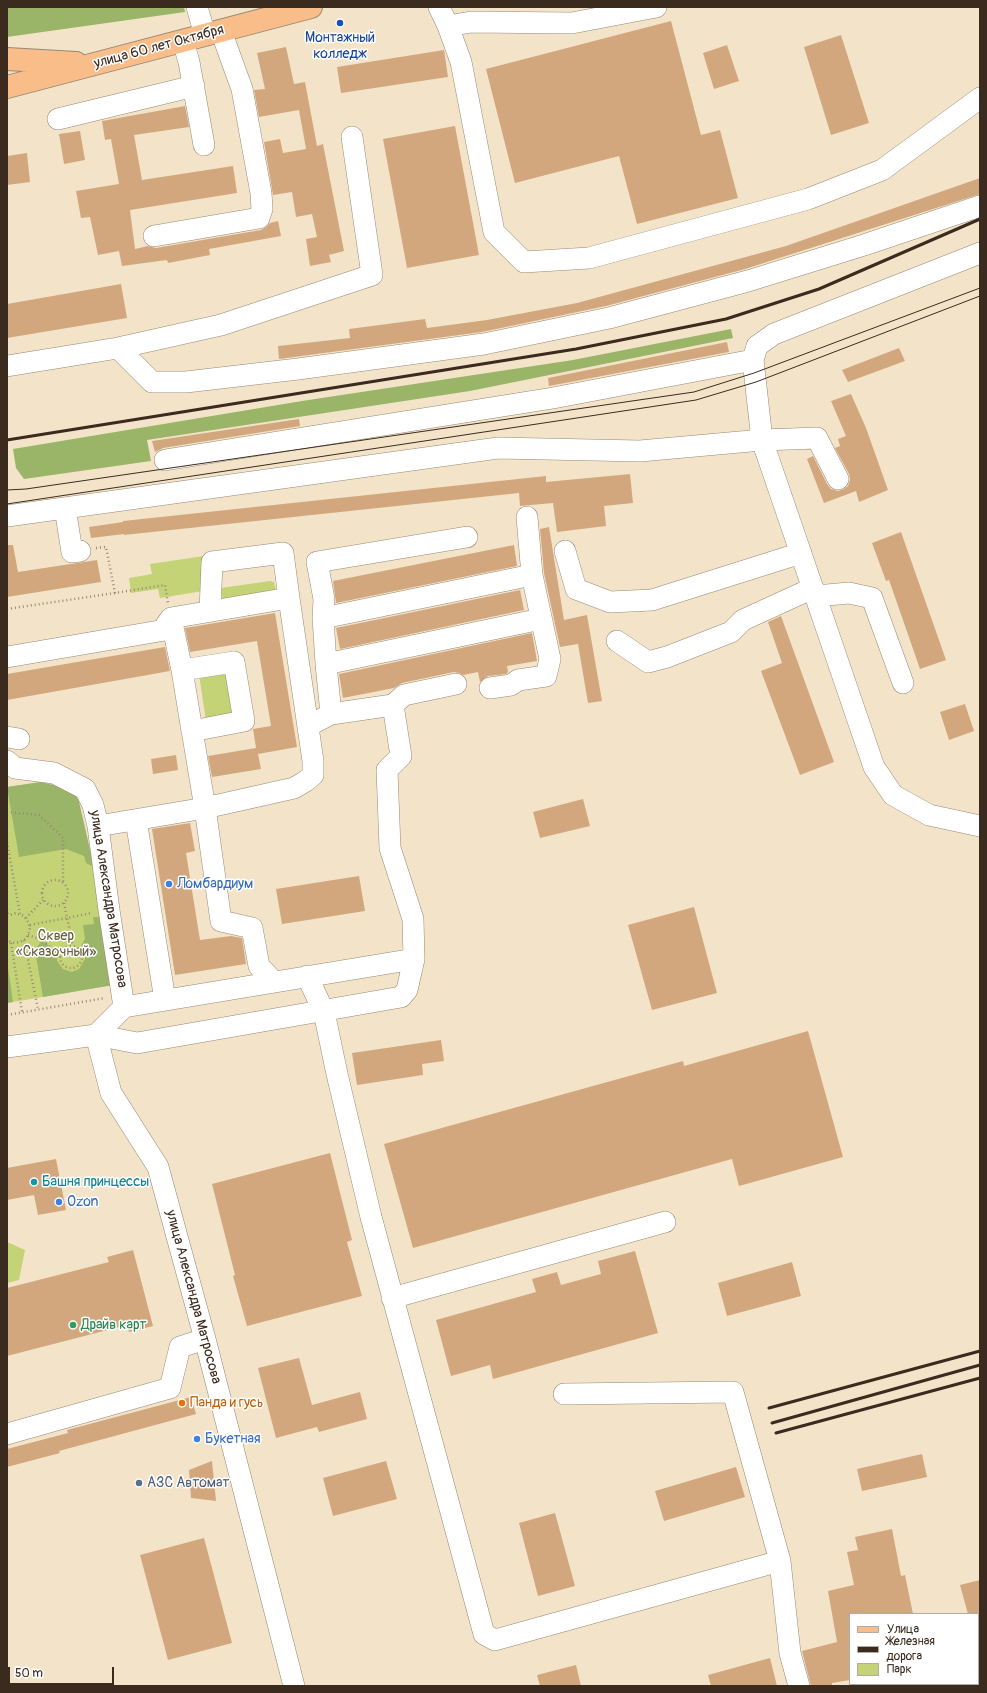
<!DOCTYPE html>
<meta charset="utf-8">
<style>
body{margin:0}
#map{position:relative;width:987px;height:1693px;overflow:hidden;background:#f3e4c9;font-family:Pangolin,sans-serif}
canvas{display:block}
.frame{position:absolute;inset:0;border:8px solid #3b2a1e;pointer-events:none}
.legend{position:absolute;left:849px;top:1613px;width:130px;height:72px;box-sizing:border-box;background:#fff;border:1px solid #b1aaa5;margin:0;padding:5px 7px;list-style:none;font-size:12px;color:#3b2a1e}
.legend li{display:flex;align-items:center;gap:8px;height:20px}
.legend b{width:20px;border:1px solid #b1aaa5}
.scale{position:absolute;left:8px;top:1667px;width:106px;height:18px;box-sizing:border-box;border:2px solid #3b2a1e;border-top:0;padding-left:5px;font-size:12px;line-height:14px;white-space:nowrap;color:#3b2a1e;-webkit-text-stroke:3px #fff;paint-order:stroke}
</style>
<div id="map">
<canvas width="987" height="1693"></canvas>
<div class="frame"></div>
<ul class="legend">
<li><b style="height:5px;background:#f9bd89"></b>Улица</li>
<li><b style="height:5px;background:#3b2a1e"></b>Железная дорога</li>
<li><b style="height:11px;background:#c3d376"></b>Парк</li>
</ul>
<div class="scale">50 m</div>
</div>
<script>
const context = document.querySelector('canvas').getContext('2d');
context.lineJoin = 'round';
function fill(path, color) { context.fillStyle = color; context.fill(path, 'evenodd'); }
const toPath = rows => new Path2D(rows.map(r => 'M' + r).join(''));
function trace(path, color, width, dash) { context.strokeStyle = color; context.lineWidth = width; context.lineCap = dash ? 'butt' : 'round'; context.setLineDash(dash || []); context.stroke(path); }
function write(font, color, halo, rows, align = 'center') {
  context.font = font + ' Pangolin,sans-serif'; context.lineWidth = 3; context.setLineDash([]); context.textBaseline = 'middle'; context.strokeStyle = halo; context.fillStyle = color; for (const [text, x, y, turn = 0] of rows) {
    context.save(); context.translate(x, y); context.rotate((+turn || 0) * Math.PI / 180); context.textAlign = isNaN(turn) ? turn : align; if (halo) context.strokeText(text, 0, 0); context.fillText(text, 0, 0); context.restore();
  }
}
fill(toPath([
 [204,556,209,590,160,598,158,589,131,593,129,578,152,574,150,564],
 [270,581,274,582,276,592,223,602,221,588],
 [228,670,236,716,206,721,199,674],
 [41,782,94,867,113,985,7,1003,7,787],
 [7,1242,25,1250,19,1280,7,1283]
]), '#c3d376');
fill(toPath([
 [7,7,184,7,185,12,7,37],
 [731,329,733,338,470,391,147,440,151,461,24,479,16,468,13,449,302,401,573,360],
 [41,782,62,787,78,797,94,867,86,863,84,856,66,849,19,857,7,787],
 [93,917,102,917,113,985,43,997,35,950,42,940,58,953,57,961,63,969,72,972,79,969,85,959,85,952,81,946,85,939,83,925,94,924],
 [7,961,13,1002,7,1003]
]), '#9ab567');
fill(toPath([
 [671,21,701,135,720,130,738,198,637,224,619,156,515,183,486,69],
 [841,35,869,123,831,135,804,47],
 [727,45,739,81,714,89,703,53],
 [286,47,294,84,305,82,317,146,323,144,344,251,329,255,331,262,310,266,306,239,317,237,312,214,296,217,292,192,273,195,264,142,280,139,283,153,306,149,299,110,259,117,254,90,265,89,257,53],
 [444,50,448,77,341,93,337,67],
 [185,106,189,127,134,135,142,180,233,166,237,193,130,210,135,249,148,246,156,248,261,230,266,227,270,223,278,221,281,236,209,249,210,255,168,263,167,260,122,266,119,251,98,255,90,217,81,218,76,191,119,184,111,139,105,140,102,121],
 [455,126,479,255,407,268,383,139],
 [80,131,85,160,64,164,59,134],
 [27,153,30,182,7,185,7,156],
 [980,178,980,194,745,269,606,306,482,332,279,359,278,346,350,338,349,329,425,319,427,328,487,320,577,303,786,246],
 [121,284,127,318,7,338,7,304],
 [727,342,729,352,549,386,548,378],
 [899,348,905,361,848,382,842,370],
 [851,394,866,428,888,490,859,502,856,491,824,503,807,459,813,456,827,484,831,489,838,491,844,489,848,486,850,480,849,474,835,448,840,446,838,439,846,436,831,401],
 [299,419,300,426,163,448,155,452,152,441],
 [630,474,633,503,604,506,606,526,557,532,553,503,520,506,519,493,124,535,124,534,91,538,89,527,123,522,123,521,546,476,546,482],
 [549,527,564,620,587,615,602,701,588,703,578,644,560,647,544,573,540,529],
 [901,532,946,660,920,669,889,580,886,581,872,543],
 [7,545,13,545,18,572,97,560,101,582,7,597],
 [514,545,517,566,336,603,333,581],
 [520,590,524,610,340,649,336,628],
 [275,613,297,747,258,754,261,769,212,777,208,756,256,748,253,729,271,726,257,641,190,652,185,628],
 [781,616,834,762,800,775,761,671,782,663,768,622],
 [532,633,537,661,507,666,508,672,506,674,488,676,480,682,478,672,463,675,459,673,454,672,402,683,394,688,343,698,339,674],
 [165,647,170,671,7,700,7,674],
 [965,704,974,731,949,740,940,712],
 [176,755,178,770,153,774,151,759],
 [583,799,590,826,540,838,533,812],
 [190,823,195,851,186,853,200,940,231,936,242,938,246,964,175,975,152,829],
 [359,876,365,911,282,924,276,889],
 [694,907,717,993,652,1010,628,925],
 [808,1031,843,1157,739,1186,732,1159,413,1248,384,1144,683,1061,684,1066],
 [441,1040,444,1061,422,1064,423,1075,357,1085,352,1053],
 [330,1153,352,1240,347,1242,362,1296,247,1326,233,1276,235,1275,212,1184],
 [56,1159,66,1210,38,1215,34,1195,7,1200,7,1168],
 [133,1250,153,1326,129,1332,127,1325,7,1356,7,1288,109,1262,107,1257],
 [635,1251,658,1333,493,1379,490,1365,451,1376,436,1320,536,1292,532,1279,557,1272,561,1285,601,1274,598,1261],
 [792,1262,801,1296,727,1316,718,1283],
 [299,1358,312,1405,360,1392,367,1419,319,1432,317,1427,276,1438,258,1368],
 [191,1397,196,1414,59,1451,60,1453,7,1467,7,1449,68,1433,67,1430],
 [922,1454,927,1477,862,1491,857,1469],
 [212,1461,216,1501,191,1498,189,1470],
 [386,1461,397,1499,333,1516,323,1478],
 [736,1467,745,1497,664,1521,655,1491],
 [555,1513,575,1586,538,1596,519,1523],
 [892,1529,901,1576,905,1575,913,1614,850,1614,850,1680,832,1683,832,1686,811,1686,802,1651,837,1642,828,1591,854,1585,847,1552,858,1550,855,1537],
 [204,1538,232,1643,168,1660,140,1555],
 [980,1580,980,1614,968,1614,960,1585],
 [770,1658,777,1686,711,1686,708,1675],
 [576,1665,581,1686,540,1686,537,1675]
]), '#d3a77e');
const minor = toPath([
 [197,7,205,35],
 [439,7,448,26,461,62,494,232,524,262,589,258,808,199,882,170,980,98],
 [448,26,471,22,572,23,656,7],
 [183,41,189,62,204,145],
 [58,119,194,86],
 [154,236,259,218,262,209,261,193,242,89,221,31],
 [980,253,774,334,757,346,753,360,762,440,874,767,893,795,929,815,980,826],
 [118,348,152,382,186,382,298,369,484,344,609,318,748,281,864,245,980,206],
 [7,366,118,348,221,325,372,275,352,137],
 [165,460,553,398,753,360],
 [65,508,72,552,80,551],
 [7,516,498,448,640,451,762,440,817,438,838,479],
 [527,517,532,575],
 [565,551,576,589,610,602,652,600,801,553],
 [816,596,849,593,872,598,903,683],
 [210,611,212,562,283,553,289,598],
 [171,618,182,670,205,808,221,921,252,928,259,966,274,982],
 [323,618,532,575,550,659,546,676,518,680,511,685,490,688],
 [617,641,648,662,667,657,731,632,743,620,813,588],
 [7,657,165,630,166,625,171,618,289,598,313,761,313,775,306,781,294,788,205,808,98,826],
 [234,662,244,721,192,731,182,670,234,662],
 [326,664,541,619],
 [393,705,404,695,456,684],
 [331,714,393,705,401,756,387,770,390,848,413,919,414,959],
 [308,726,331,714,326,664,323,618,324,599,317,562,467,537],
 [7,737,19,739],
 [7,761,15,768,54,773,85,789,93,805,98,826,109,910,124,1007,96,1035,7,1047],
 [136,820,165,1000],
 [307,976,324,1012,337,1074,371,1217,484,1634,495,1640,780,1561],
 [96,1035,111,1093,158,1167,205,1339,294,1686],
 [96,1035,137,1043,401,997,407,990,414,959,124,1007],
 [392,1298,665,1222],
 [564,1394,733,1392,780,1561,790,1653,799,1686],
 [7,1434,170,1388,180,1347,205,1339]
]);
const major = toPath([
 [7,59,76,63],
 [7,87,311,7]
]);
trace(minor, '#978774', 22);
trace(major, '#978774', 24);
trace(toPath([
 [96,548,106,547,115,593,165,585,168,603],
 [7,609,115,593],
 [7,812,39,815,63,838,63,883],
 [7,842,20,914],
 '42 893a13 13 0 1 1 26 0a13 13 0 1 1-26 0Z',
 [64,903,73,946],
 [7,909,8,915],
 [7,916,16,913,24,916,28,922,30,928,27,938,20,942,15,943,7,941],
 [26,918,43,900],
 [30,925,92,913],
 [28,935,42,940,60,955],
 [24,940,38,1009],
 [11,943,22,1012],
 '60 957a11 11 0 1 1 22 0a11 11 0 1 1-22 0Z',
 [7,1015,105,998]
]), '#978774', 2.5, [1, 3]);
trace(minor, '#fff', 21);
trace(major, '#f9bd89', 22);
trace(toPath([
 [7,490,26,489,694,392,754,373,980,288],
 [7,504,696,400,756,382,980,296]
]), '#3b2a1e', 1);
trace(toPath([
 [7,440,576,349,726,319,819,289,980,219],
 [769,1408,980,1351],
 [772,1423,980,1365],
 [776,1433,980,1378]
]), '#3b2a1e', 3);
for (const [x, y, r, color] of [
 [340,23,4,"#1a4fb4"],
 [169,884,4,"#3f7fe0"],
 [34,1182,4,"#0f9aa8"],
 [59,1202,4,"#3f7fe0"],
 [73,1325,4,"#2e9e5b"],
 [182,1403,4,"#e8710a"],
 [197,1439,4,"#3f7fe0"],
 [139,1483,4,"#5c6f8a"]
]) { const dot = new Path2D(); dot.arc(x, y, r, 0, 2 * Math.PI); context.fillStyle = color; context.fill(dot); trace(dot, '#fff', 1.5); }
write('14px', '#164399', '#fff', [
 ["Монтажный",340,38],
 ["колледж",340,54]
]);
write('14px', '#3b2a1e', '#fff', [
 ["улица 60 лет Октября",159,47,-15],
 ["улица Александра Матросова",108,899,81],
 ["улица Александра Матросова",193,1297,75]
]);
write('14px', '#366cbe', '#fff', [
 ["Ломбардиум",177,884],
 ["Ozon",67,1202],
 ["Букетная",205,1439]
], 'left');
write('14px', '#645d38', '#fff', [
 ["Сквер",56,936],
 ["«Сказочный»",56,952]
]);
write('14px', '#0d838f', '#fff', [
 ["Башня принцессы",42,1182]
], 'left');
write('14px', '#27864d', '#fff', [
 ["Драйв карт",81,1325]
], 'left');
write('14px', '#c56008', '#fff', [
 ["Панда и гусь",190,1403]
], 'left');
write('14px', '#4e5e75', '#fff', [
 ["АЗС Автомат",147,1483]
], 'left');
</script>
